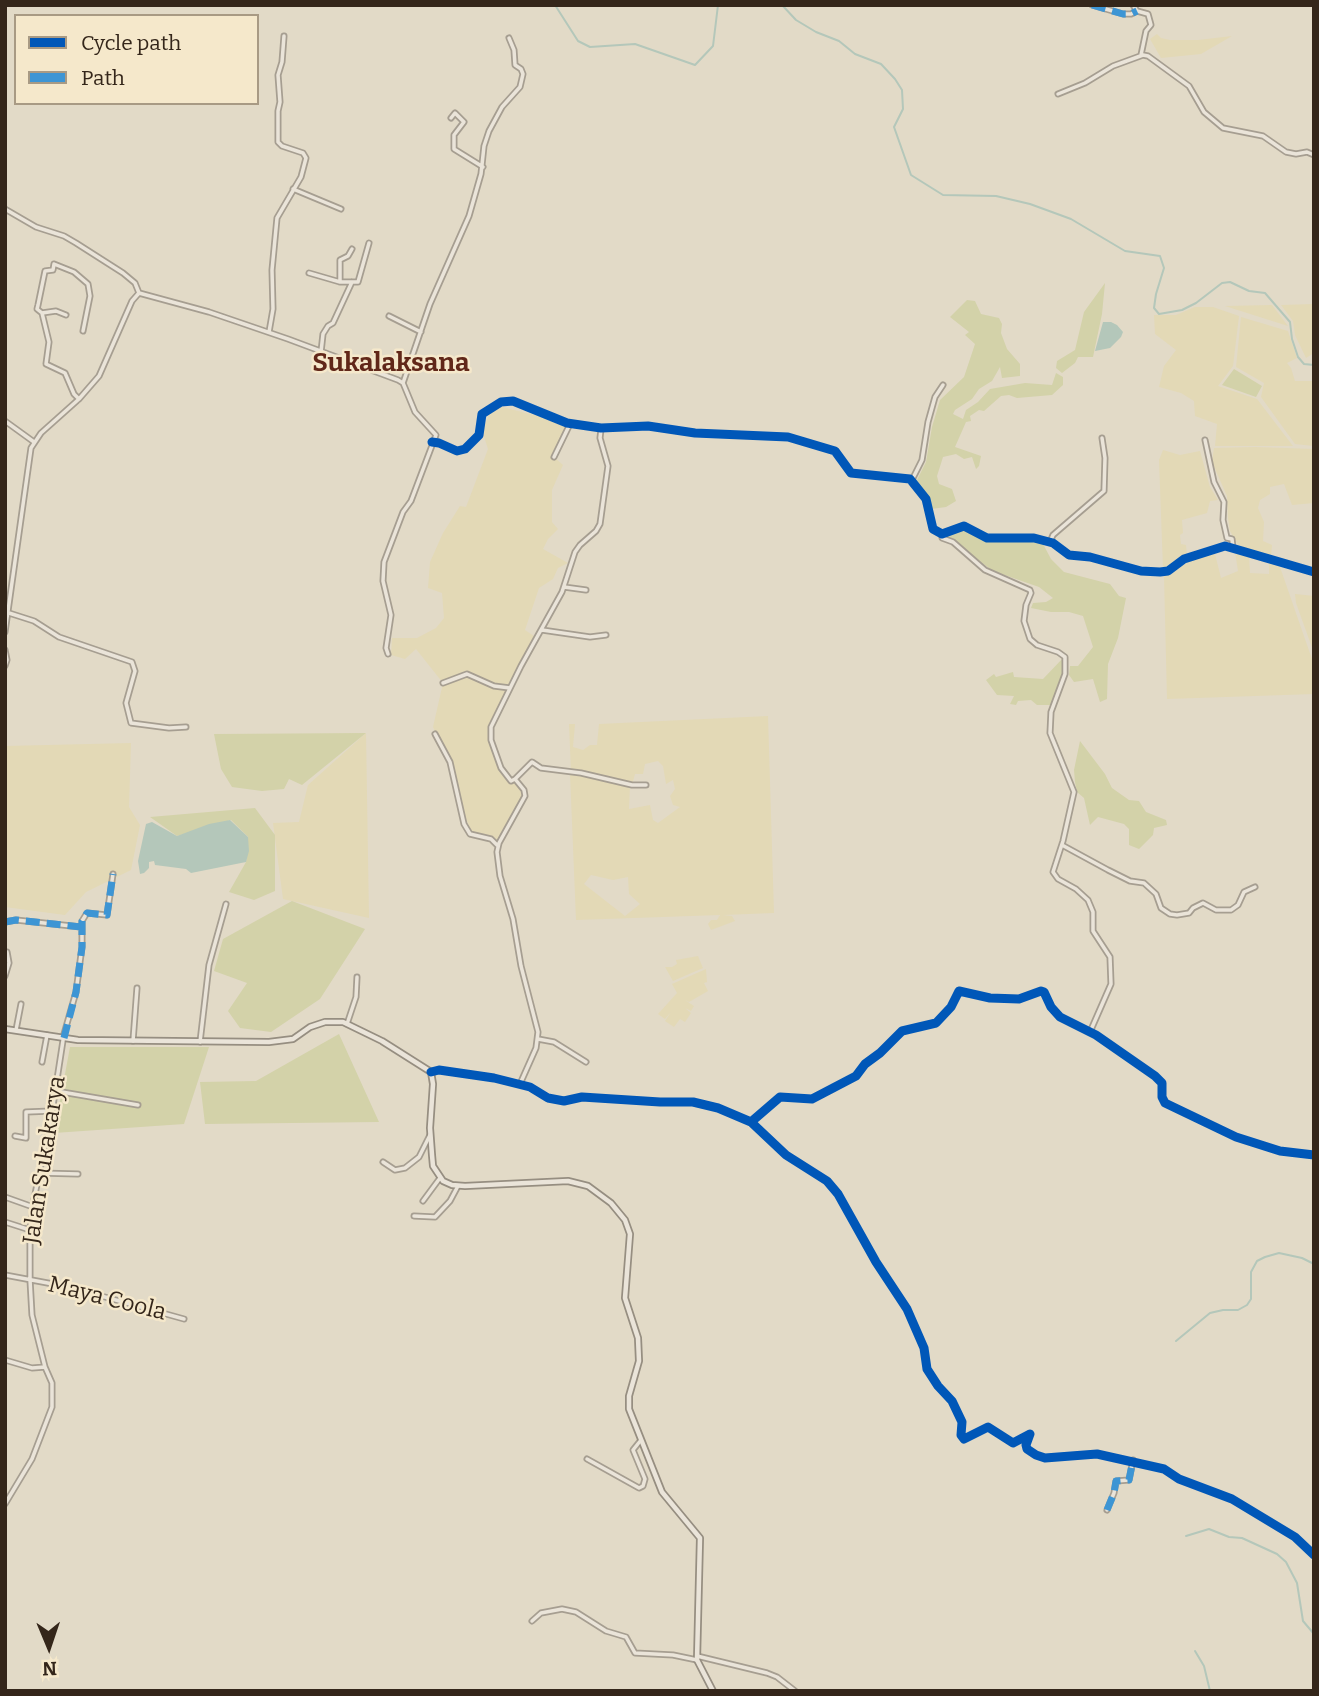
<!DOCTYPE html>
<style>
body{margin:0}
#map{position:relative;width:1319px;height:1696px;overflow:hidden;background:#e2dac7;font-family:Bitter,serif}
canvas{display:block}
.frame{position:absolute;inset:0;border:7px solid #34261a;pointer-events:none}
.legend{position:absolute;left:14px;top:14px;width:245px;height:91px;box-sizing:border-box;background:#f5e8cb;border:2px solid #a89a84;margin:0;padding:9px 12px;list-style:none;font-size:21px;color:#34261a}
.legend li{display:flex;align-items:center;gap:14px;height:35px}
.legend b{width:35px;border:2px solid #a89a84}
.north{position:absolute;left:14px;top:1612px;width:70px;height:70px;-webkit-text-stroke:5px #f5e8cb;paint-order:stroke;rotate:178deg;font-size:19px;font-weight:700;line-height:28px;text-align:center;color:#34261a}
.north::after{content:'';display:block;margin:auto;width:24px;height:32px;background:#34261a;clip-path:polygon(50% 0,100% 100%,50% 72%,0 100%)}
</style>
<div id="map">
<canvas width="1319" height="1696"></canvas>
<div class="frame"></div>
<ul class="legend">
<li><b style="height:9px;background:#0057b8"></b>Cycle path</li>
<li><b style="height:9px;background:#3d95d4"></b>Path</li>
</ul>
<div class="north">N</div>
</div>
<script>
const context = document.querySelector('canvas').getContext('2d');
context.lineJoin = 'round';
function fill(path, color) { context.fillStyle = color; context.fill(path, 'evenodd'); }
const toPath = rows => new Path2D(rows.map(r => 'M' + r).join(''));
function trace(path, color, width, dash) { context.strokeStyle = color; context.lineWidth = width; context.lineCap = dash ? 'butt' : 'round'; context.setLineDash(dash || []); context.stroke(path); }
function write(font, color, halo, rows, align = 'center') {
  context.font = font + ' Bitter,serif'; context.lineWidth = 5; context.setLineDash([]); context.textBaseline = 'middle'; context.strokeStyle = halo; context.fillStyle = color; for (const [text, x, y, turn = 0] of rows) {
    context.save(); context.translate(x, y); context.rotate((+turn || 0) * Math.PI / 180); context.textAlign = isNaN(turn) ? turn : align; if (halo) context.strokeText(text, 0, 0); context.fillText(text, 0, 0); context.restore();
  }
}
fill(toPath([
 [1157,34,1161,38,1170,40,1198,40,1232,36,1201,54,1161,58,1150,39],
 [1314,304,1314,353,1306,358,1295,335,1293,321,1281,305],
 [1272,305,1288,326,1225,306],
 [1195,307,1213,307,1239,316,1233,366,1218,386,1257,399,1293,446,1215,446,1217,424,1195,416,1194,401,1181,393,1159,387,1164,366,1176,350,1155,334,1154,315,1176,315],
 [1241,317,1288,331,1297,358,1287,363,1291,368,1295,381,1314,381,1314,446,1295,444,1261,397,1264,383,1236,367],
 [494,405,570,424,554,457,563,465,552,490,552,522,558,529,548,539,543,549,568,563,558,568,553,579,539,588,525,630,537,638,492,722,492,743,499,762,511,781,524,790,498,846,473,835,456,795,450,762,433,727,443,683,416,649,405,659,391,655,392,638,417,638,436,628,444,618,442,593,428,588,430,562,443,533,460,506,466,507,488,449,482,430],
 [1255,447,1314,449,1314,503,1292,505,1284,484,1270,487,1270,494,1260,500,1258,508,1264,522,1263,541,1272,545,1271,557,1238,545,1230,531,1228,518,1227,496,1212,462,1214,448],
 [1163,450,1180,455,1200,451,1210,487,1218,500,1210,501,1207,513,1182,520,1183,533,1180,535,1181,544,1186,545,1187,555,1163,569,1159,460],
 [1235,552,1249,557,1250,573,1269,574,1269,563,1280,567,1314,665,1314,694,1167,699,1164,576,1182,562,1215,554,1221,578,1238,571],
 [1295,594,1314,596,1314,653,1296,603],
 [768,716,774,913,723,915,732,916,735,921,711,930,708,924,711,920,717,920,720,915,576,920,570,774,630,786,629,809,650,805,653,820,658,823,680,807,673,805,670,796,675,789,673,780,666,784,663,766,658,761,645,764,643,774,635,774,632,785,571,772,569,724,575,724,573,747,583,750,590,745,597,745,599,724],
 [591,875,613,880,628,877,629,894,640,904,625,916,584,884],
 [366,733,369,918,283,899,273,823,299,822,308,785],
 [131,743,129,807,140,825,131,870,86,892,65,915,5,907,5,746],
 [698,956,703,968,673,981,665,967,672,967,677,964,676,960],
 [706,969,707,982,704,983,708,991,689,1002,685,1000,694,1006,691,1011,685,1008,691,1013,685,1022,680,1019,674,1027,665,1021,671,1012,665,1019,658,1014,677,993,672,984]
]), '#e3d9b6');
fill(toPath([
 [1105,283,1102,314,1093,357,1078,357,1075,363,1062,373,1056,368,1057,361,1075,350,1084,312],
 [967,300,975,301,981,314,999,318,1002,324,1001,333,1007,349,1020,364,1020,376,1002,378,1000,367,992,381,979,389,972,399,955,410,953,414,963,419,966,410,978,402,990,389,1025,383,1052,385,1056,373,1063,377,1063,385,1052,395,1017,398,1009,395,1001,396,984,411,979,410,970,416,971,421,966,422,955,447,981,456,979,466,976,469,972,457,964,459,956,454,943,457,937,476,939,484,952,489,956,501,946,507,931,509,916,482,926,462,932,427,940,400,964,377,975,344,965,335,969,332,950,317],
 [1234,369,1262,386,1256,397,1222,385],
 [963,529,977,537,1042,542,1051,559,1064,572,1110,584,1119,596,1126,598,1118,638,1108,664,1107,699,1100,702,1093,679,1074,682,1069,675,1070,666,1078,666,1093,647,1083,616,1069,612,1051,612,1031,608,1033,603,1046,602,1053,598,1039,587,993,571,946,536],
 [1063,658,1063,677,1051,705,1037,705,1031,700,1018,701,1016,705,1010,704,1014,696,997,695,986,680,994,674,996,677,1013,672,1014,677,1043,679],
 [366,733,302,785,289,779,284,789,262,791,232,787,221,769,214,734],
 [1080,741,1105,774,1112,788,1129,800,1139,801,1146,812,1166,820,1167,825,1154,828,1153,835,1139,849,1129,845,1129,829,1124,824,1098,817,1090,825,1084,798,1077,792,1075,782,1074,770],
 [255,808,275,835,275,891,254,900,229,892,246,862,248,837,231,820,177,836,150,817],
 [292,901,365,929,320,999,271,1032,240,1028,228,1011,247,983,214,971,223,939],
 [339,1034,379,1122,205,1124,200,1082,256,1081],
 [70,1047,209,1047,184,1124,54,1133]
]), '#d3d2a9');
fill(toPath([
 [1103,322,1111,322,1117,325,1123,332,1121,337,1110,348,1095,351],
 [230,820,248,837,249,851,246,862,191,873,186,869,155,865,154,861,149,862,149,868,144,873,140,874,138,861,146,824,152,822,177,836,209,824]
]), '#b4c7ba');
trace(toPath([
 [555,5,578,41,590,47,635,44,695,65,713,46,718,5],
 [782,5,796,20,816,32,839,41,855,54,881,64,895,79,902,90,903,109,894,127,911,175,943,195,996,196,1030,204,1071,219,1125,251,1160,256,1164,268,1156,294,1154,308,1159,314,1182,310,1196,303,1222,283,1230,282,1249,291,1265,293,1290,322,1292,339,1298,357,1304,364,1314,365],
 [1176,1341,1210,1313,1223,1310,1238,1310,1247,1305,1251,1299,1251,1272,1257,1261,1265,1257,1279,1253,1302,1258,1314,1264],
 [1186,1536,1209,1529,1229,1537,1242,1538,1277,1554,1286,1562,1297,1583,1303,1621,1314,1634],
 [1195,1651,1204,1666,1210,1691]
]), '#b4c7ba', 2);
const minor = toPath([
 [1092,5,1123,14,1131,14,1137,11],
 [1133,5,1137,11,1148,14,1151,25,1146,31,1141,55],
 [1058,94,1085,83,1113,66,1143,55,1148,56,1189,86,1204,112,1223,128,1263,136,1286,152,1296,154,1307,152,1314,155],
 [451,118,455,113,464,122,454,135,454,149,483,167],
 [293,189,341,209],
 [5,209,36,227,64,236,76,243,123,273,135,283,139,293,209,312,288,339,398,380,403,383,415,412,436,435,411,501,403,512,384,562,383,581,391,615,386,648,388,654],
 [309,273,340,282,358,282,369,243],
 [340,282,340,260,348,256,352,249],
 [42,313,37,309,38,305,45,271,53,270,54,264,74,272,88,284,90,296,83,331],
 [66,315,56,311,42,313,49,342,46,364,65,373,74,394,79,399],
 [389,316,421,332],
 [269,332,273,309,272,270,277,218,301,177,306,158,303,153,282,146,278,142,278,111,280,102,278,75,282,62,284,36],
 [321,352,323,334,328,326,333,323,352,282],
 [403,383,430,304,469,216,481,174,484,146,489,131,502,107,520,87,523,74,521,69,515,65,514,50,509,38],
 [5,421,34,442],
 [1205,440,1214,482,1224,502,1223,520,1227,538,1232,539,1233,548],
 [432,442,439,443,457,451,465,449,479,435,482,414,501,402,513,401,567,423,601,428,648,426,695,433,788,437,835,451,851,473,910,479,926,499,933,529,942,534,964,526,987,538,1034,538,1053,543,1069,555,1090,557,1141,571,1160,572,1168,571,1184,559,1225,546,1314,572],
 [554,457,570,424],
 [912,480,922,460,928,422,935,397,943,385],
 [942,534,942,538,953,542,985,570,1030,590,1031,593,1026,605,1024,621,1030,639,1037,645,1058,652,1065,657,1065,674,1051,712,1050,733,1074,792,1063,841,1053,872,1058,879,1076,889,1088,900,1093,912,1093,931,1110,957,1111,984,1090,1032],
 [1050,542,1053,535,1104,491,1105,458,1102,438],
 [564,587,586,590],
 [9,613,34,621,59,637,132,662,135,671,126,703,131,723,169,728,186,727],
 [542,630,590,637,606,635],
 [5,632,31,448,41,433,79,399,99,376,132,301,139,293],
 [5,650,7,660,5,666],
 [443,683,467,674,494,686,510,688],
 [435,734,450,762,464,824,470,834,491,839,498,846],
 [515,779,532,762,541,768,581,773,632,785,646,785],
 [1062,845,1108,870,1130,881,1144,883,1156,894,1161,908,1170,914,1177,915,1189,913,1193,908,1203,903,1216,910,1231,910,1238,905,1244,892,1255,887],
 [5,922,16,920,81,927],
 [5,976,9,963,7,952],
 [347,1024,356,997,357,977],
 [16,1030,21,1004],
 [538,1039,554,1042,586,1062],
 [133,1041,137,988],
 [200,1042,209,965,226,904],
 [42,1062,47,1035],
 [431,1072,439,1070,494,1078,530,1087,548,1098,564,1101,582,1097,660,1102,693,1102,718,1108,751,1122,786,1155,827,1181,838,1194,876,1262,907,1309,924,1348,927,1369,938,1386,952,1401,962,1422,961,1435,964,1439,988,1427,1013,1443,1030,1434,1026,1445,1027,1449,1036,1455,1045,1458,1097,1454,1164,1469,1179,1479,1232,1499,1295,1537,1314,1555],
 [520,1084,536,1048,538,1032,521,966,513,919,500,876,497,852,499,843,525,796,524,790,515,779,511,781,501,768,491,740,491,727,521,666,562,592,575,552,580,545,596,531,600,524,608,466,600,438,601,429],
 [56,1091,138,1105],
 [751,1122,780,1097,812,1099,856,1076,865,1064,880,1053,902,1031,936,1023,951,1007,959,991,990,998,1019,999,1041,991,1044,992,1051,1007,1060,1017,1096,1035,1155,1076,1162,1083,1162,1097,1165,1103,1236,1137,1280,1151,1314,1155],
 [15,1136,26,1138,26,1112,52,1111],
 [383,1162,395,1170,405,1168,419,1157,430,1135],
 [39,1173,78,1174],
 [5,1197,33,1207],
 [423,1201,440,1178],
 [414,1216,435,1217,450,1201,458,1186],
 [5,1222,30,1230],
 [5,1275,69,1287,184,1319],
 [5,1360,32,1368,45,1367,32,1315,30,1280,30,1230,34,1199,52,1112,64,1034,76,992,82,947,82,921,87,913,107,915,113,874],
 [587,1459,639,1488,643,1486,645,1479,633,1450,641,1440],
 [5,1504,32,1459,52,1407,52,1383,45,1367],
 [1107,1510,1114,1493,1116,1481,1129,1480,1133,1460],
 [532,1621,541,1613,562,1609,576,1612,606,1631,626,1637,635,1653,673,1655,697,1660],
 [697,1656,767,1673,777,1677,795,1691]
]);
const secondary = toPath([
 [5,1029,78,1040,269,1042,293,1039,310,1027,325,1022,343,1022,382,1041,431,1072,433,1084,430,1128,432,1155,433,1166,443,1181,452,1185,465,1186,568,1181,588,1186,611,1203,625,1220,630,1234,625,1298,638,1338,639,1361,629,1396,629,1409,662,1492,700,1538,697,1660,713,1691]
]);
trace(minor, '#a69e91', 7);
trace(secondary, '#968e81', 8);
trace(minor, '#eae4d9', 3.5);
trace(secondary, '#eae4d9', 4.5);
trace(toPath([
 [1092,5,1123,14,1131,14,1137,11],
 [5,922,16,920,81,927],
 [64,1038,76,992,82,947,82,921,87,913,107,915,113,874],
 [1107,1510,1114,1493,1116,1481,1129,1480,1133,1460]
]), '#3d95d4', 7, [14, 7]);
trace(toPath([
 [432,442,439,443,457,451,465,449,479,435,482,414,501,402,513,401,567,423,601,428,648,426,695,433,788,437,835,451,851,473,910,479,926,499,933,529,942,534,964,526,987,538,1034,538,1053,543,1069,555,1090,557,1141,571,1160,572,1168,571,1184,559,1225,546,1314,572],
 [431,1072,439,1070,494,1078,530,1087,548,1098,564,1101,582,1097,660,1102,693,1102,718,1108,751,1122,786,1155,827,1181,838,1194,876,1262,907,1309,924,1348,927,1369,938,1386,952,1401,962,1422,961,1435,964,1439,988,1427,1013,1443,1030,1434,1026,1445,1027,1449,1036,1455,1045,1458,1097,1454,1164,1469,1179,1479,1232,1499,1295,1537,1314,1555],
 [751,1122,780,1097,812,1099,856,1076,865,1064,880,1053,902,1031,936,1023,951,1007,959,991,990,998,1019,999,1041,991,1044,992,1051,1007,1060,1017,1096,1035,1155,1076,1162,1083,1162,1097,1165,1103,1236,1137,1280,1151,1314,1155]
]), '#0057b8', 9);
write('23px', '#34261a', '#f5e8cb', [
 ["Jalan Sukakarya",45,1160,-81],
 ["Maya Coola",107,1299,14]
]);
write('bold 26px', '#612719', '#f5e8cb', [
 ["Sukalaksana",391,364]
]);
</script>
